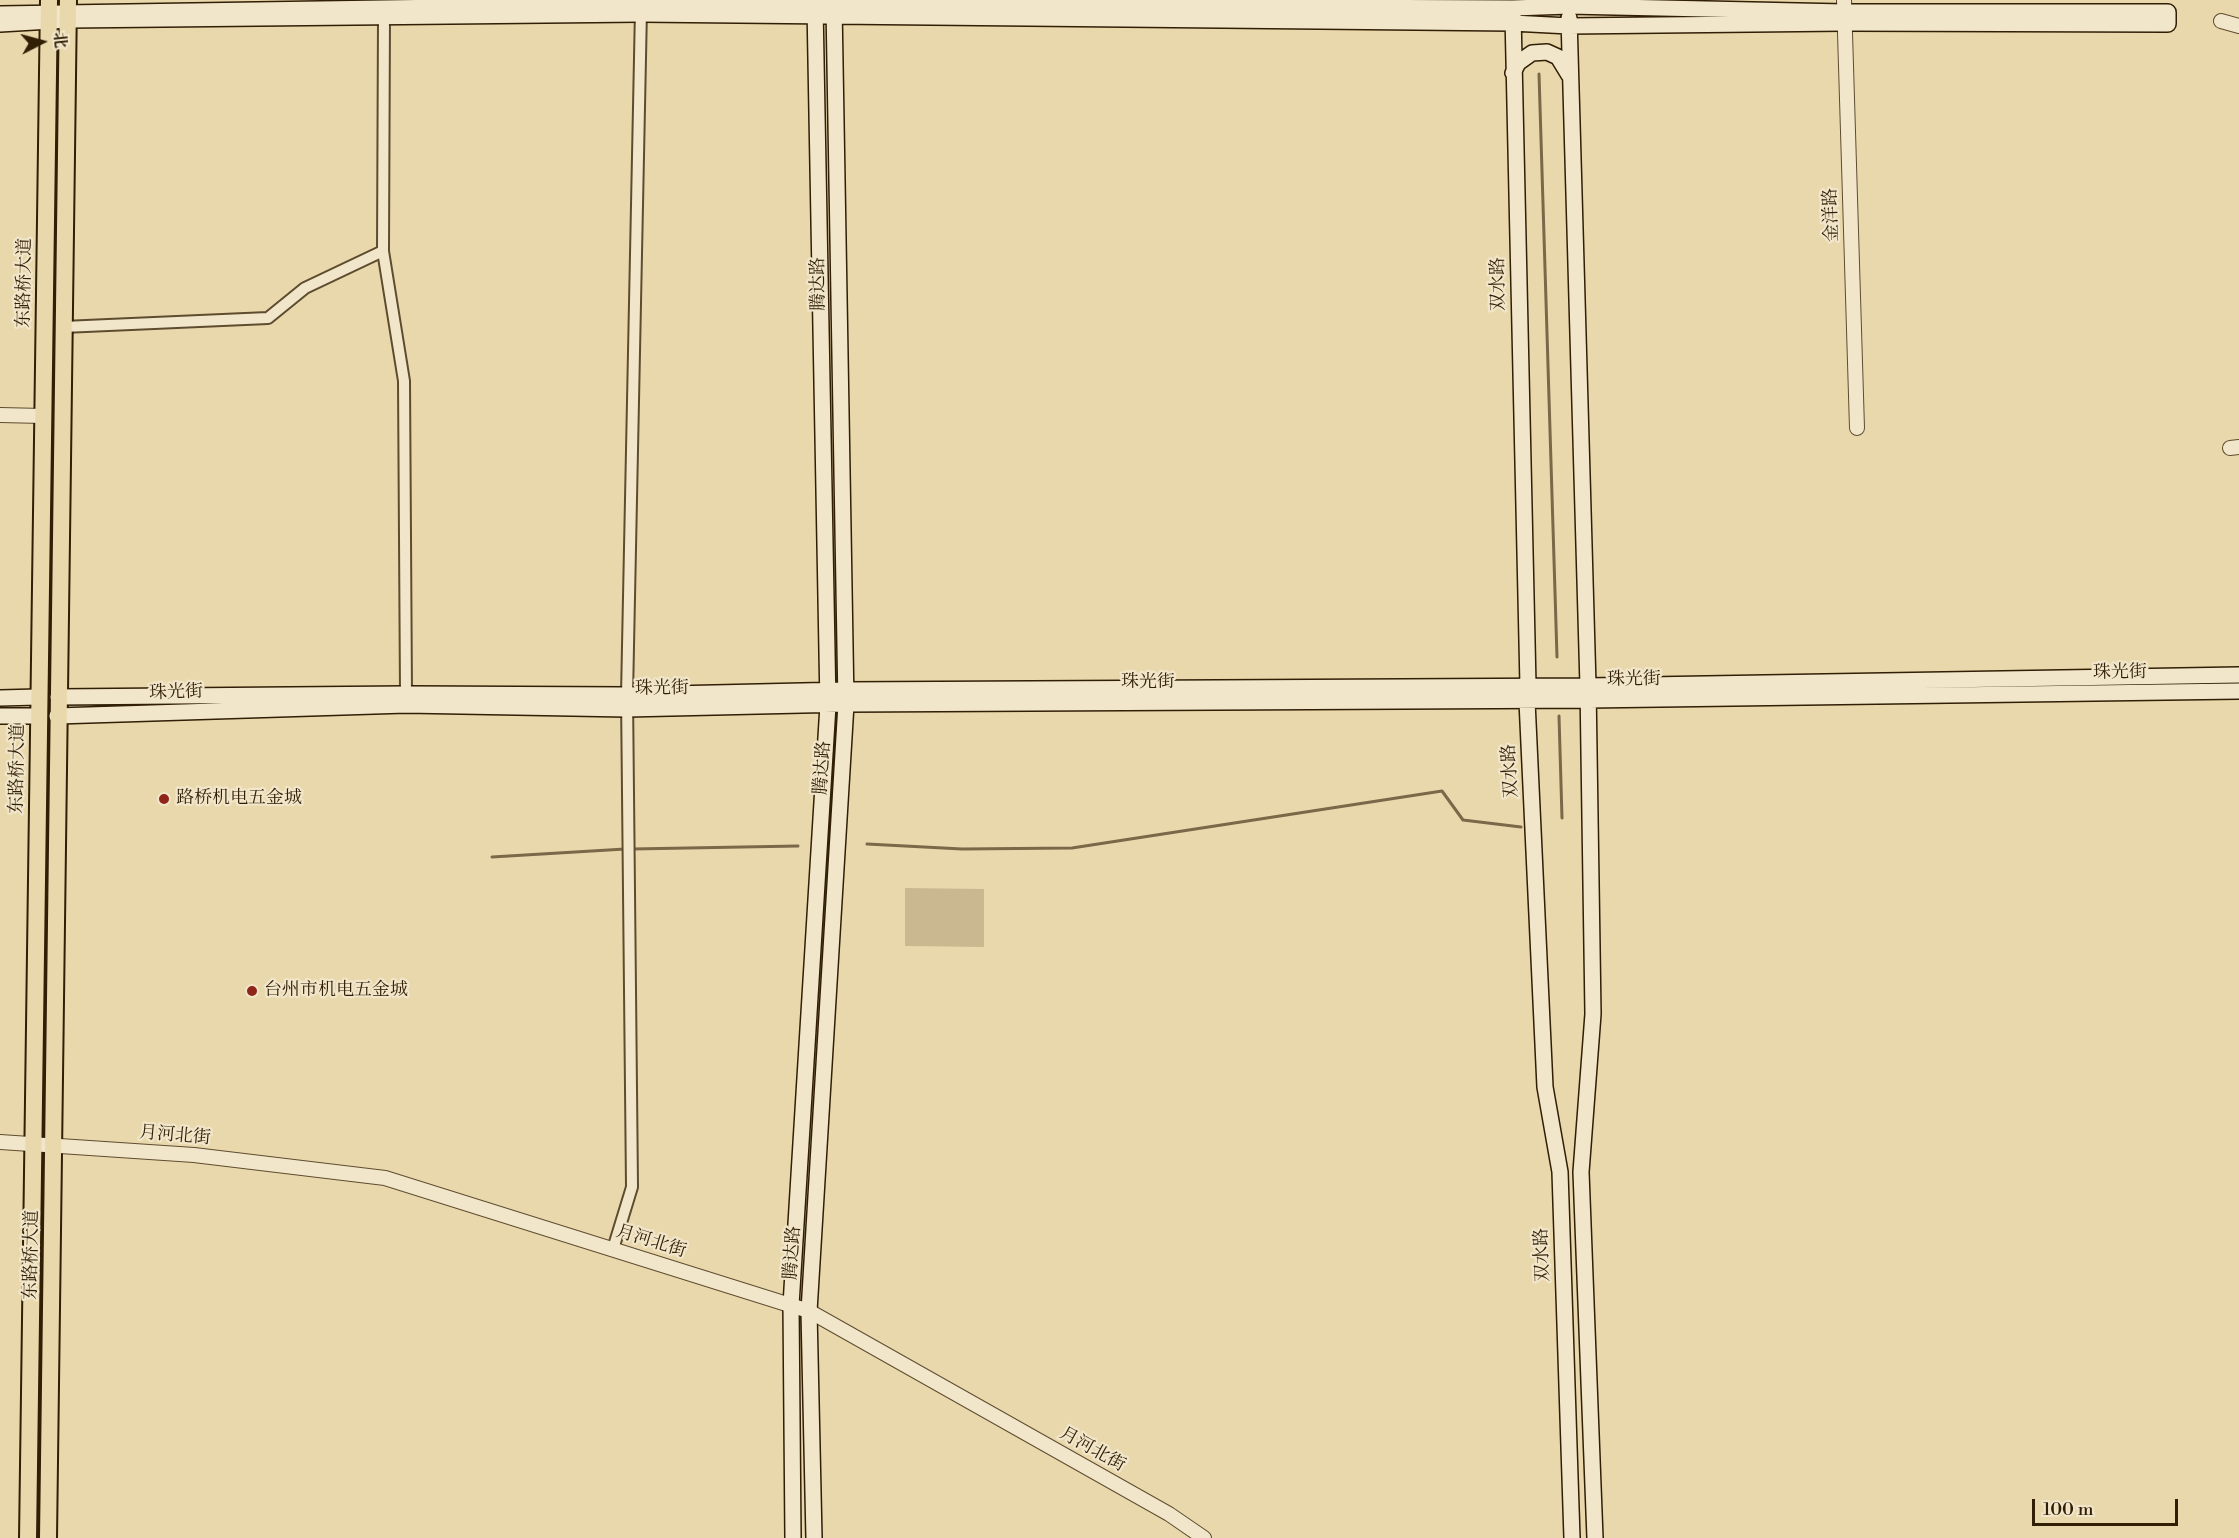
<!DOCTYPE html>
<meta charset="utf-8">
<style>
body{margin:0}
#map{position:relative;width:2239px;height:1538px;overflow:hidden;background:#ead8ad;font-family:"Libre Bodoni","Noto Serif SC",serif}
canvas{display:block}
.north{position:absolute;left:12px;top:12px;width:60px;height:60px;-webkit-text-stroke:4px #f1e6ca;paint-order:stroke;rotate:84deg;font-size:16px;font-weight:700;line-height:24px;text-align:center;color:#301e05}
.north::after{content:'';display:block;margin:auto;width:21px;height:27px;background:#301e05;clip-path:polygon(50% 0,100% 100%,50% 72%,0 100%)}
.scale{position:absolute;left:2032px;top:1499px;width:146px;height:27px;box-sizing:border-box;border:3px solid #301e05;border-top:0;padding-left:8px;font-size:18px;line-height:21px;white-space:nowrap;color:#301e05;-webkit-text-stroke:4px #f1e6ca;paint-order:stroke}
</style>
<div id="map">
<canvas width="2239" height="1538"></canvas>
<div class="north">北</div>
<div class="scale">100 m</div>
</div>
<script>
const context = document.querySelector('canvas').getContext('2d');
context.lineJoin = 'round';
function fill(path, color) { context.fillStyle = color; context.fill(path, 'evenodd'); }
const toPath = rows => new Path2D(rows.map(r => 'M' + r).join(''));
function trace(path, color, width, dash) { context.strokeStyle = color; context.lineWidth = width; context.lineCap = dash ? 'butt' : 'round'; context.setLineDash(dash || []); context.stroke(path); }
function write(font, color, halo, rows, align = 'center') {
  context.font = font + ' "Libre Bodoni","Noto Serif SC",serif'; context.lineWidth = 4.5; context.setLineDash([]); context.textBaseline = 'middle'; context.strokeStyle = halo; context.fillStyle = color; for (const [text, x, y, turn = 0] of rows) {
    context.save(); context.translate(x, y); context.rotate((+turn || 0) * Math.PI / 180); context.textAlign = isNaN(turn) ? turn : align; if (halo) context.strokeText(text, 0, 0); context.fillText(text, 0, 0); context.restore();
  }
}
fill(toPath([
 [905,888,984,889,984,947,905,946]
]), '#cab890');
trace(toPath([
 [1539,74,1557,657],
 [1559,716,1562,818],
 [867,844,962,849,1072,848,1442,791,1463,820,1521,827],
 [632,849,798,846],
 [492,857,625,849]
]), '#7a6848', 3);
const minor = toPath([
 [384,17,383,251,404,381,406,694],
 [63,327,268,318,305,288,383,251],
 [613,1249,632,1187,627,695,641,9]
]);
const tertiary = toPath([
 [1844,0,1857,428],
 [2221,21,2239,26],
 [0,415,43,416],
 [2230,448,2239,447],
 [0,1142,194,1155,385,1178,809,1311,1169,1514,1204,1538]
]);
const secondary = toPath([
 [0,14,641,4,1513,8,1569,6,1844,12,2168,12,2168,24,1844,23,1569,26,1512,23,641,14,68,20,0,24],
 [1513,15,1528,686,1527,701,1545,1087,1560,1172,1572,1538],
 [1569,18,1588,686,1593,1014,1581,1172,1595,1538],
 [1513,73,1518,63,1532,53,1547,52,1558,57,1569,75],
 [58,697,406,694,627,695,846,690,1588,686,2239,675],
 [0,698,38,697],
 [0,716,38,716],
 [57,716,406,705,627,709,846,704,1588,700,2239,691],
 [793,1538,791,1305,828,705,815,6],
 [814,1538,809,1311,846,704,834,6]
]);
const primary = toPath([
 [28,1538,49,0],
 [48,1538,68,0]
]);
trace(minor, '#5e4c2f', 14);
trace(tertiary, '#5e4c2f', 16);
trace(secondary, '#301e05', 18);
trace(primary, '#301e05', 20);
trace(minor, '#f1e6ca', 10);
trace(tertiary, '#f1e6ca', 14);
trace(secondary, '#f1e6ca', 15);
trace(primary, '#ead8ad', 16);
for (const [x, y, r, color] of [
 [164,799,6,"#8f2418"],
 [252,991,6,"#8f2418"]
]) { const dot = new Path2D(); dot.arc(x, y, r, 0, 2 * Math.PI); context.fillStyle = color; context.fill(dot); trace(dot, '#f1e6ca', 2); }
write('18px', '#301e05', '#f1e6ca', [
 ["金洋路",1832,215,-92],
 ["东路桥大道",25,283,-89],
 ["腾达路",819,284,-91],
 ["双水路",1499,284,-91],
 ["珠光街",2120,673,-1],
 ["珠光街",1634,680,-1],
 ["珠光街",1148,683],
 ["珠光街",662,689,-1],
 ["珠光街",176,693,-2],
 ["腾达路",823,768,-86],
 ["东路桥大道",18,769,-89],
 ["双水路",1511,771,-93],
 ["月河北街",175,1136,5],
 ["月河北街",651,1242,17],
 ["腾达路",793,1253,-86],
 ["东路桥大道",32,1255,-89],
 ["双水路",1543,1255,-92],
 ["月河北街",1092,1450,29]
]);
write('18px', '#301e05', '#f1e6ca', [
 ["路桥机电五金城",176,799],
 ["台州市机电五金城",264,991]
], 'left');
</script>
